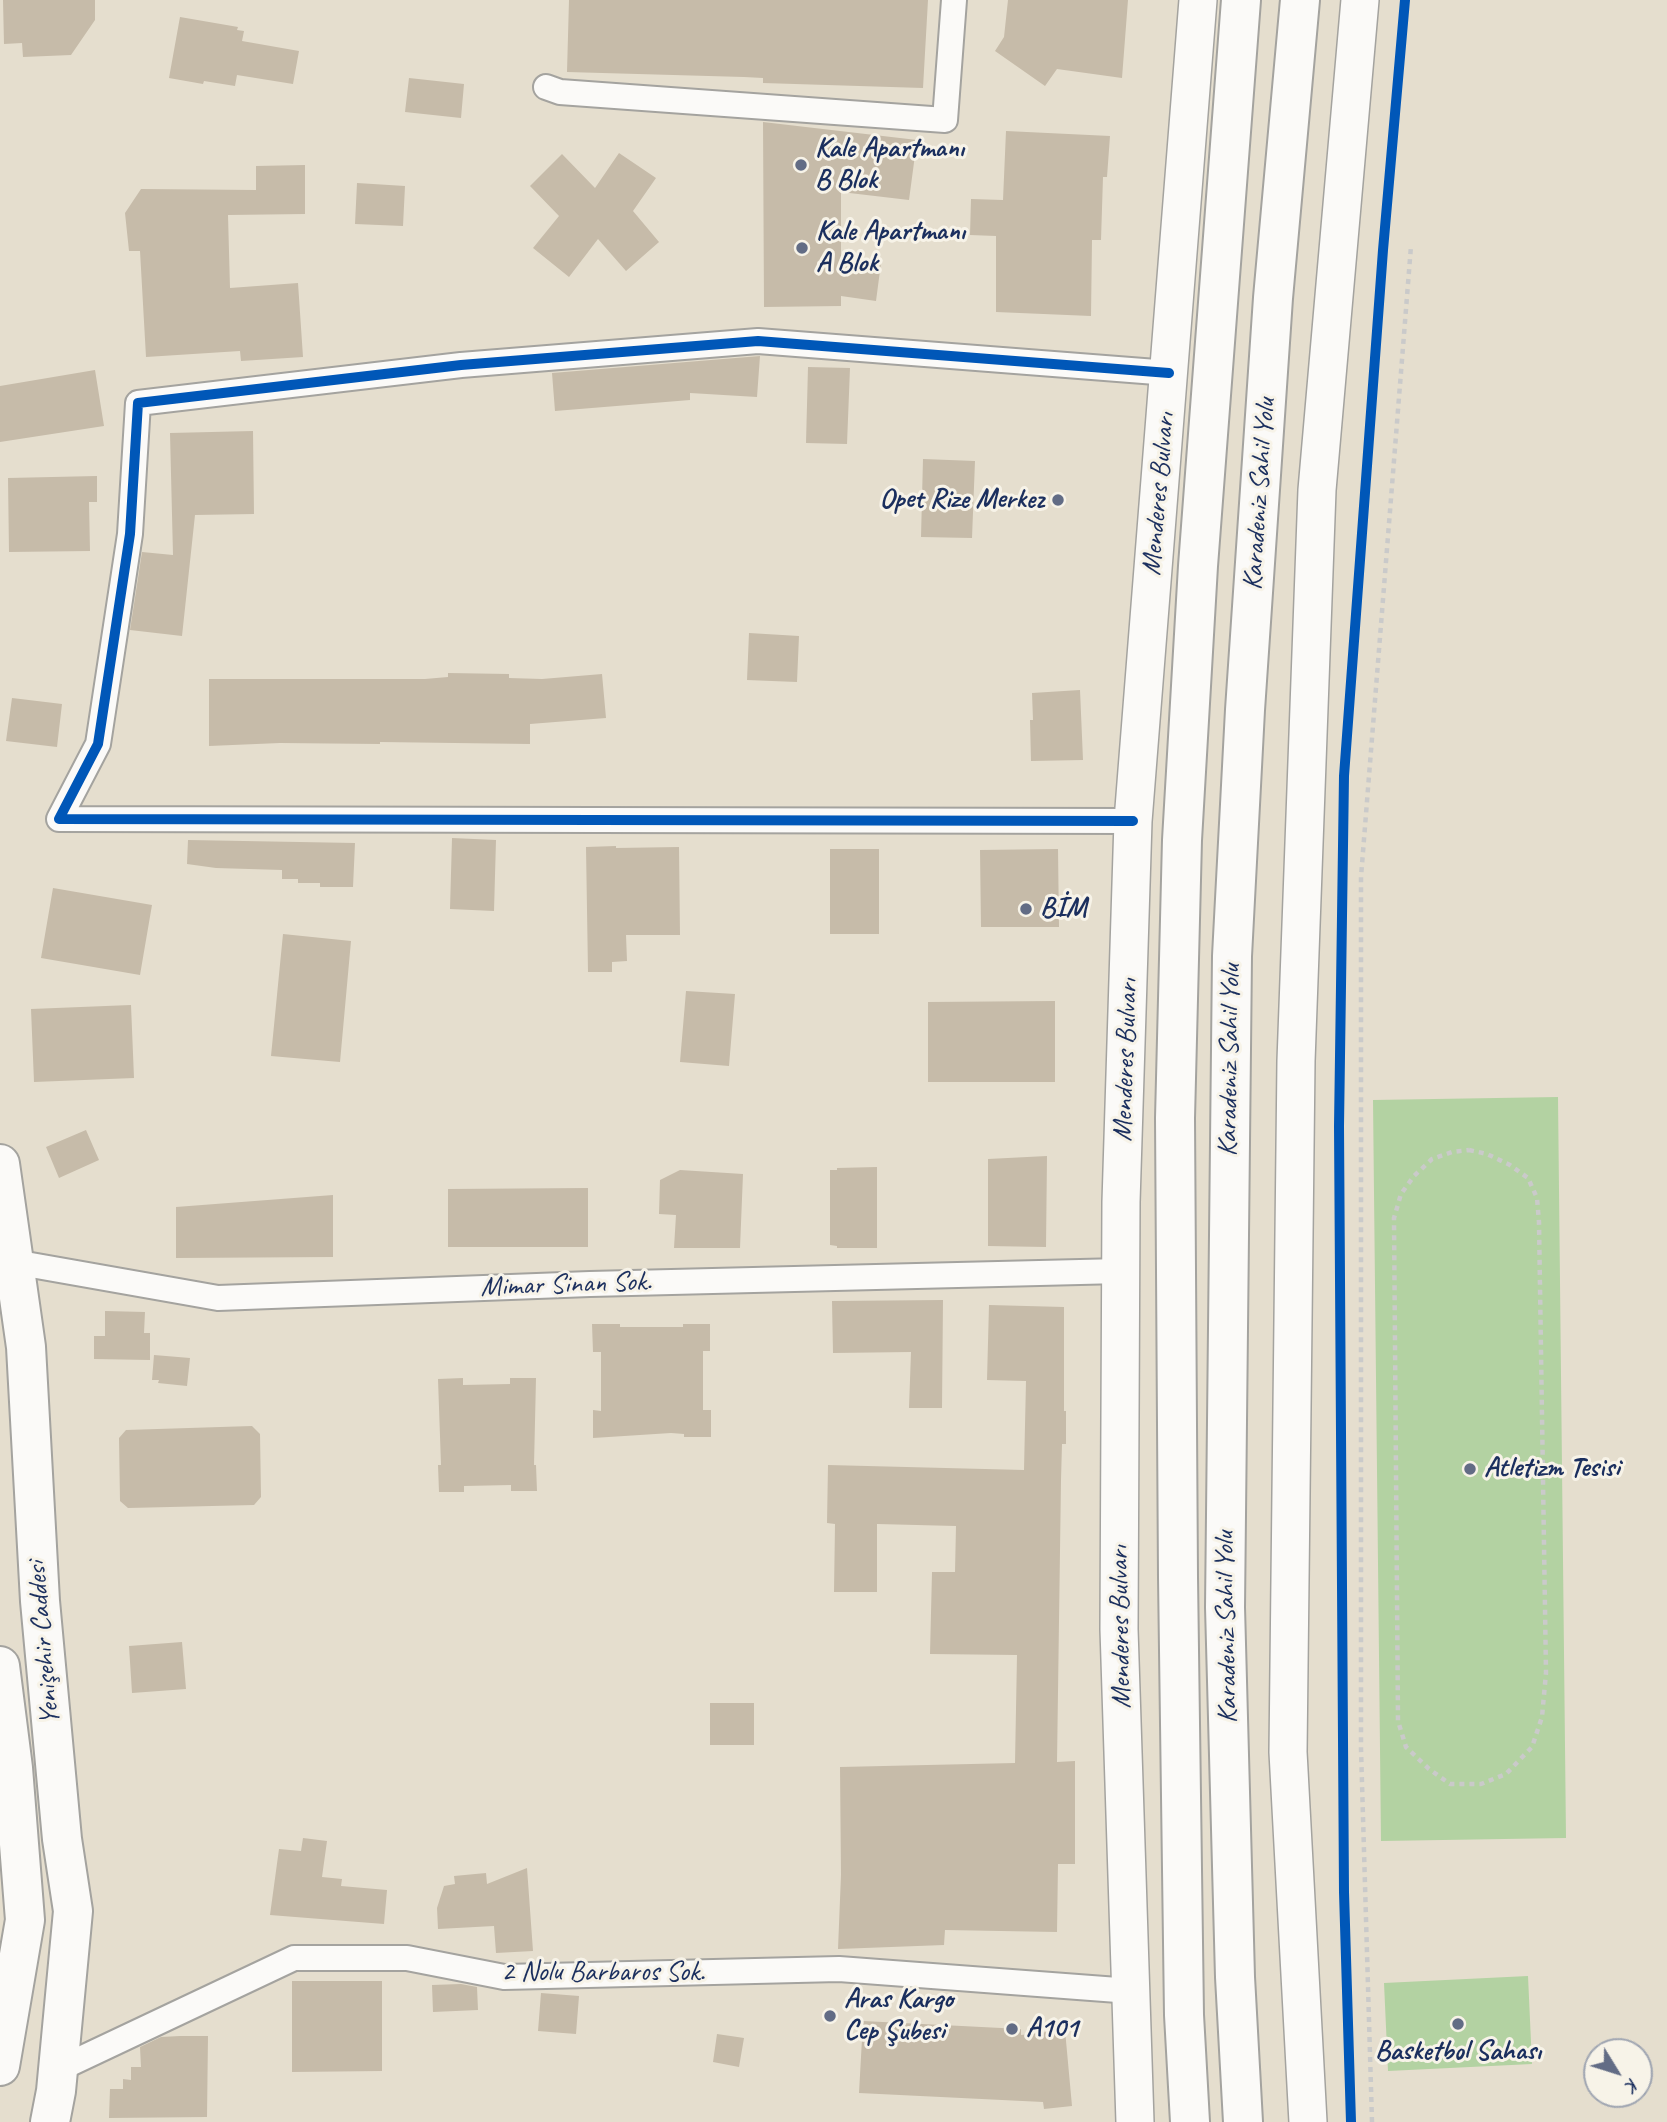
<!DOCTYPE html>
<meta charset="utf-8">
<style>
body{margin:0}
#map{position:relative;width:1667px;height:2122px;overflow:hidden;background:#e5dece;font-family:Caveat,sans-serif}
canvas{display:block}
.north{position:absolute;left:1583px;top:2038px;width:70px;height:70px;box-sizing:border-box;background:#f7f3e8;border:2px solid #9fa5b1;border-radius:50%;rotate:128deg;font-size:19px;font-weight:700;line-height:28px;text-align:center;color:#1b2f5e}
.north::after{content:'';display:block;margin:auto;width:24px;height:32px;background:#626c85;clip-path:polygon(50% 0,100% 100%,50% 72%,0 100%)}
</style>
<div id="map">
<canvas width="1667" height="2122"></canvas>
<div class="north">K</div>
</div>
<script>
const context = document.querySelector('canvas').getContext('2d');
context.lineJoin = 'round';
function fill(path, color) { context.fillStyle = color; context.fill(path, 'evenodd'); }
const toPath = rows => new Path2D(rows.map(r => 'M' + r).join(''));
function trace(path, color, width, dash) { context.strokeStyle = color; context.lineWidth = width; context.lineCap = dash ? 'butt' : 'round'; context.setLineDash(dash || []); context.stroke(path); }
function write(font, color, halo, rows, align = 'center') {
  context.font = font + ' Caveat,sans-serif'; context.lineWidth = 6; context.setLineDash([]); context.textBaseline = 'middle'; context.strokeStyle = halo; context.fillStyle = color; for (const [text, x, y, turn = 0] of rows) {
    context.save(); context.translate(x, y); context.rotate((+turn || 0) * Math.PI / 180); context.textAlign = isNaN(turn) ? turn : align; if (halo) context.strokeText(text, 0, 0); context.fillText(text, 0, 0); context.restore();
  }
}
fill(toPath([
 [1558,1097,1566,1838,1381,1841,1373,1100],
 [1528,1976,1532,2064,1388,2071,1384,1983]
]), '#b3d2a2');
fill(toPath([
 [3,0,95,0,95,20,71,55,23,57,22,43,4,44],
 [569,0,928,0,923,88,763,83,763,78,744,77,567,72],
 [1008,0,1128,0,1122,78,1057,69,1045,86,995,51,1004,37],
 [180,17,238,27,237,30,244,31,242,41,299,51,293,84,237,75,235,86,204,81,203,84,169,78],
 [409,78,464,84,461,118,405,112],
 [763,122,917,140,909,200,841,192,841,258,881,263,876,301,841,296,841,306,764,307],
 [1006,131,1110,136,1107,177,1103,177,1101,240,1092,240,1091,316,996,312,996,236,970,235,971,199,1003,200],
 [619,153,656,178,633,211,659,242,626,271,598,239,569,277,533,248,559,216,530,186,562,154,595,188],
 [305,165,305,214,228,215,230,288,298,283,303,357,241,361,240,351,146,357,140,251,129,251,125,213,141,189,256,190,256,166],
 [357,183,405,186,403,226,355,224],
 [760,356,757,397,690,393,690,400,555,411,552,373],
 [808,367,850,368,847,444,806,443],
 [95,370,104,426,0,442,0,386],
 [253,431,254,514,195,515,182,636,130,630,142,552,173,555,170,433],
 [923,459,975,461,972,538,921,537],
 [97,476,97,502,89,502,90,551,9,552,8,478],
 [749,633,799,636,797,682,747,680],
 [448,673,509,674,509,678,542,679,602,674,606,718,530,724,530,744,380,742,380,744,280,743,209,746,209,679,425,679,448,677],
 [1080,690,1083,760,1031,761,1030,720,1033,720,1032,693],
 [12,698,62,704,57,747,6,741],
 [452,838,496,840,494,911,450,909],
 [188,840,355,843,353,887,320,887,320,883,298,883,298,879,282,879,282,870,216,868,187,864],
 [616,846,616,848,679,847,680,935,626,935,627,961,612,962,612,972,588,972,586,847],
 [830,849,879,849,879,934,830,934],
 [1058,849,1059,927,981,927,980,850],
 [53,888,152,905,140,975,41,958],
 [283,934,351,941,340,1062,271,1056],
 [686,991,735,994,729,1066,680,1062],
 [1055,1001,1055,1082,928,1082,928,1002],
 [131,1005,134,1078,34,1082,31,1009],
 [86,1130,99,1160,59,1178,46,1147],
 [1047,1156,1046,1247,988,1246,988,1159],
 [877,1167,877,1248,837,1248,837,1246,830,1245,830,1170,837,1170,837,1168],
 [680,1170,743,1174,740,1248,674,1248,676,1215,659,1214,660,1180],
 [588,1188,588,1247,448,1247,448,1189],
 [333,1195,333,1257,176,1258,176,1207],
 [943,1300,942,1408,909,1408,911,1352,833,1353,832,1301],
 [989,1305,1064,1307,1064,1411,1066,1411,1066,1444,1062,1444,1061,1480,1057,1762,1075,1761,1075,1864,1058,1864,1057,1932,945,1930,944,1945,838,1949,841,1875,840,1767,1015,1763,1017,1655,930,1654,932,1572,955,1572,956,1526,877,1524,877,1592,834,1592,835,1524,827,1523,828,1465,1024,1470,1026,1381,987,1380],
 [105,1311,145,1312,144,1333,150,1333,150,1360,94,1359,94,1336,105,1336],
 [592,1324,620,1324,620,1327,683,1327,683,1324,710,1324,710,1351,703,1351,703,1410,711,1410,711,1437,684,1437,684,1434,671,1433,593,1438,593,1410,601,1411,601,1352,593,1352],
 [154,1355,190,1358,187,1386,158,1383,159,1380,152,1380],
 [463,1378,463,1385,510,1384,510,1378,536,1378,534,1465,536,1465,537,1491,511,1491,511,1485,464,1486,464,1492,439,1492,438,1465,441,1465,438,1379],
 [252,1426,260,1434,261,1497,254,1505,128,1508,120,1501,119,1438,126,1430],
 [182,1642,186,1689,132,1693,129,1646],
 [710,1703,754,1703,754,1745,710,1745],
 [303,1838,327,1841,322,1877,342,1879,341,1886,387,1890,384,1924,270,1915,279,1849,301,1851],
 [527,1868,533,1951,496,1953,494,1926,438,1929,437,1908,444,1886,455,1884,454,1876,486,1873,487,1884],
 [292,1981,382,1981,382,2071,292,2072],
 [461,1984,477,1987,478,2010,433,2012,432,1985],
 [541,1993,579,1996,576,2034,538,2031],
 [863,2021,1021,2029,1021,2035,1065,2030,1072,2106,1044,2109,1043,2102,859,2093],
 [717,2034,744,2038,739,2067,713,2062],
 [180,2036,208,2036,207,2117,109,2118,110,2089,123,2089,123,2079,131,2080,131,2067,141,2067,140,2047,161,2037]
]), '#c6bba9');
const street = toPath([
 [546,87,560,92,945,120,954,0],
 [1133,821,59,819,98,744,130,534,138,403,461,365,758,341,1169,373],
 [14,1262,218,1298,590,1284,1121,1271],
 [57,2070,294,1958,407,1958,504,1977,839,1969,1131,1991]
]);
const secondary = toPath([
 [1135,2122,1119,1629,1121,1202,1133,821,1198,0],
 [1308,2122,1288,1752,1296,1061,1317,490,1360,0]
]);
const primary = toPath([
 [0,1164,26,1347,40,1601,62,1839,73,1911,56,2091,50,2122],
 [0,1666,13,1768,25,1920,0,2066]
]);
const highway = toPath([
 [1190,2122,1184,2015,1178,1577,1175,1118,1182,840,1198,566,1241,0],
 [1243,2122,1235,1977,1225,1607,1232,956,1245,710,1273,298,1300,0]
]);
trace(street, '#a4a39f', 28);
trace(secondary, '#a4a39f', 40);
trace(primary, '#a4a39f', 42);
trace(highway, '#a4a39f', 42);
trace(toPath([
 [1469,1150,1487,1154,1510,1165,1528,1178,1537,1198,1539,1222,1546,1673,1542,1717,1532,1747,1506,1774,1481,1784,1450,1784,1429,1769,1406,1747,1398,1721,1394,1218,1401,1194,1414,1176,1432,1159,1452,1152,1469,1150],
 [1372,2122,1361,1749,1361,877,1411,246]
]), '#cacaca', 4.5, [5, 5]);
trace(street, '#fbfaf8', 24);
trace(secondary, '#fbfaf8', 37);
trace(primary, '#fbfaf8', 38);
trace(highway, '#fbfaf8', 38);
trace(toPath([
 [1133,821,59,819,98,744,130,534,138,403,461,365,758,341,1169,373],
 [1351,2122,1344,1892,1339,1126,1344,776,1383,250,1405,0]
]), '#0057b8', 10);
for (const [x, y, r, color] of [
 [801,165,7,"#626c85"],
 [802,248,7,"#626c85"],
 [1058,500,7,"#626c85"],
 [1026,909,7,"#626c85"],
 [1470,1469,7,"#626c85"],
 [830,2016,7,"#626c85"],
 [1458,2024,7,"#626c85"],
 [1012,2029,7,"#626c85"]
]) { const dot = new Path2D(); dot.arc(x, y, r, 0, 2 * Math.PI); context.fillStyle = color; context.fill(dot); trace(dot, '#f7f3e8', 2.5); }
write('bold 28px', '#1b2f5e', '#f7f3e8', [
 ["Kale Apartmanı",815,149],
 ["B Blok",815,181],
 ["Kale Apartmanı",816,232],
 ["A Blok",816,264],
 ["Opet Rize Merkez",1044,500,"right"],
 ["BİM",1040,909],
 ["Atletizm Tesisi",1484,1469],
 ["Aras Kargo",844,2000],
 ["Cep Şubesi",844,2032],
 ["A101",1026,2029],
 ["Basketbol Sahası",1458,2052,"center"]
], 'left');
write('28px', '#1b2f5e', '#f7f3e8', [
 ["Menderes Bulvarı",1159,494,-85],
 ["Karadeniz Sahil Yolu",1260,494,-86],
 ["Menderes Bulvarı",1126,1060,-88],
 ["Karadeniz Sahil Yolu",1230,1060,-89],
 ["Mimar Sinan Sok.",566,1285,-2],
 ["Menderes Bulvarı",1121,1627,-91],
 ["Karadeniz Sahil Yolu",1227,1627,-91],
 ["Yenişehir Caddesi",44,1643,-95],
 ["2 Nolu Barbaros Sok.",603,1973]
]);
</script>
